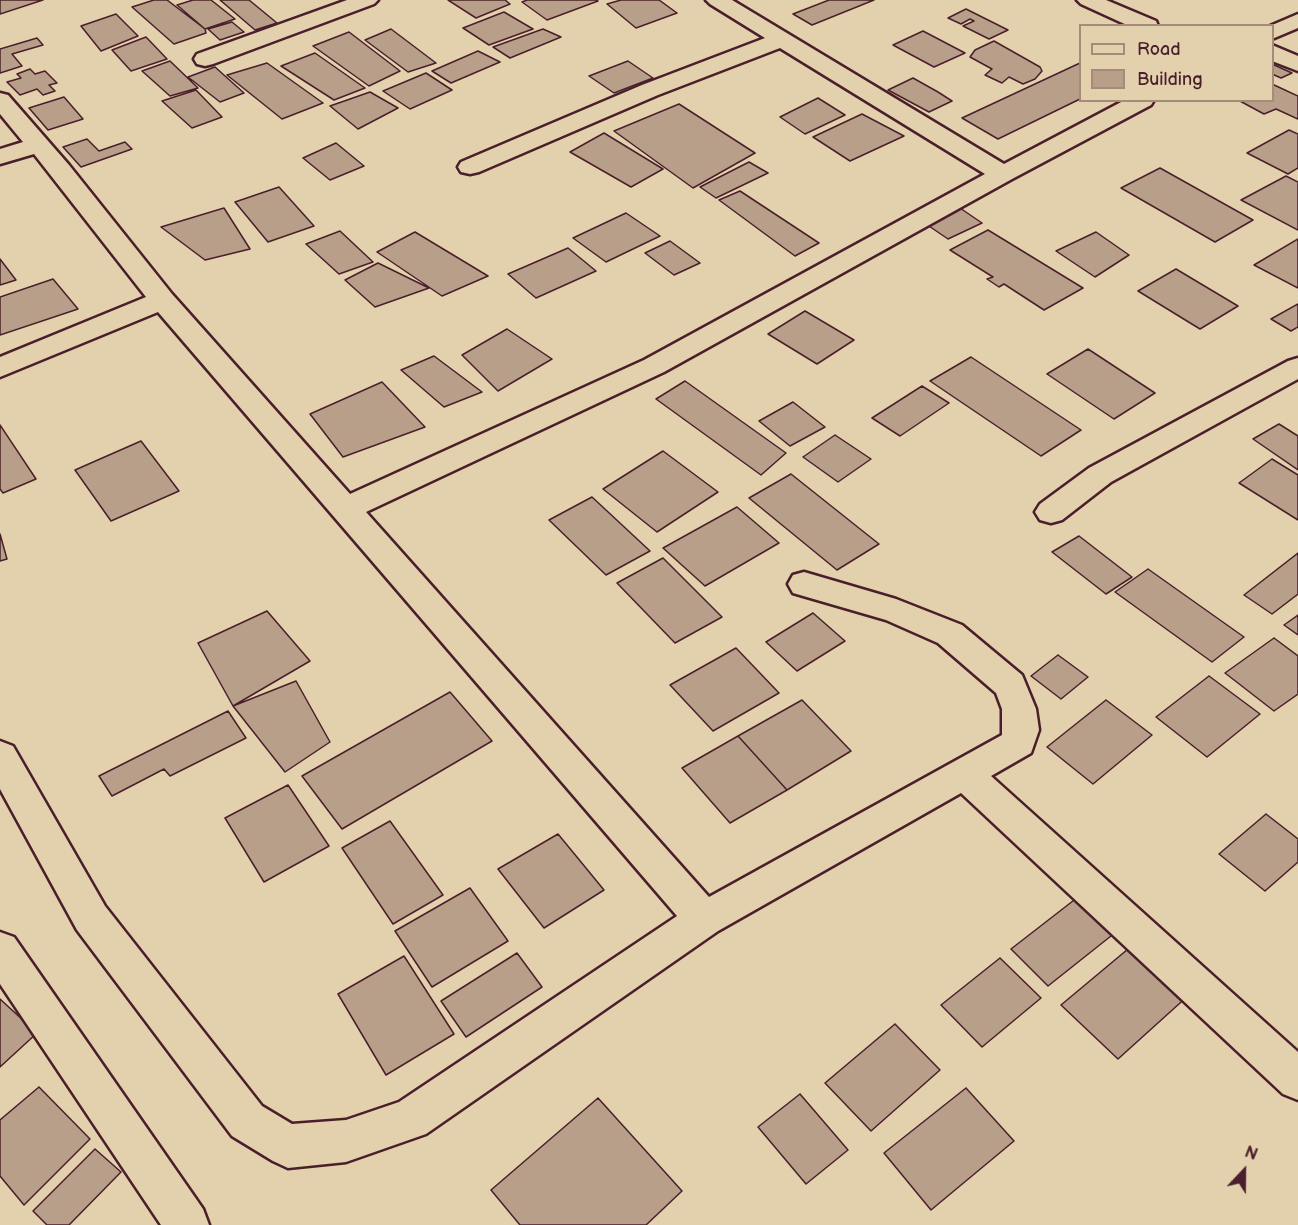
<!DOCTYPE html>
<style>
body{margin:0}
#map{position:relative;width:1298px;height:1225px;overflow:hidden;background:#e3d1ae;font-family:"Balsamiq Sans",sans-serif}
canvas{display:block}
.legend{position:absolute;left:1079px;top:24px;width:195px;height:78px;box-sizing:border-box;background:#e3d1ae;border:2px solid #a68a7a;margin:0;padding:8px 10px;list-style:none;font-size:18px;color:#4a1f2b}
.legend li{display:flex;align-items:center;gap:12px;height:30px}
.legend b{width:30px;border:2px solid #a68a7a}
.north{position:absolute;left:1214px;top:1141px;width:60px;height:60px;-webkit-text-stroke:4px #e3d1ae;paint-order:stroke;rotate:22deg;font-size:16px;font-weight:700;line-height:24px;text-align:center;color:#4a1f2b}
.north::after{content:'';display:block;margin:auto;width:21px;height:27px;background:#4a1f2b;clip-path:polygon(50% 0,100% 100%,50% 72%,0 100%)}
</style>
<div id="map">
<canvas width="1298" height="1225"></canvas>
<ul class="legend">
<li><b style="height:8px;background:#e3d1ae"></b>Road</li>
<li><b style="height:16px;background:#b89f8a"></b>Building</li>
</ul>
<div class="north">N</div>
</div>
<script>
const context = document.querySelector('canvas').getContext('2d');
context.lineJoin = 'round';
function fill(path, color) { context.fillStyle = color; context.fill(path, 'evenodd'); }
const toPath = rows => new Path2D(rows.map(r => 'M' + r).join(''));
function trace(path, color, width, dash) { context.strokeStyle = color; context.lineWidth = width; context.lineCap = dash ? 'butt' : 'round'; context.setLineDash(dash || []); context.stroke(path); }
const building = toPath([
 [0,0,43,0,0,14,0,0],
 [154,0,167,0,205,29,206,33,174,44,132,7,154,0],
 [193,0,211,0,235,19,205,29,177,5,193,0],
 [220,0,249,0,277,23,255,30,220,0],
 [448,0,505,0,510,4,476,18,448,0],
 [527,0,596,0,598,1,547,20,522,2,527,0],
 [621,0,659,0,677,13,636,28,607,4,621,0],
 [829,0,874,0,812,25,793,14,829,0],
 [966,9,1008,30,989,39,963,26,974,21,970,19,961,24,948,18,966,9],
 [504,12,533,29,489,45,463,28,504,12],
 [116,14,138,36,101,51,81,26,116,14],
 [232,22,244,32,220,40,208,29,232,22],
 [391,29,436,63,408,72,365,40,391,29],
 [543,29,561,37,510,58,493,47,543,29],
 [923,31,965,53,934,67,893,45,923,31],
 [349,32,400,71,369,86,313,46,349,32],
 [146,37,167,59,131,71,112,50,146,37],
 [37,38,43,45,12,54,22,66,0,73,0,49,37,38],
 [994,41,1040,67,1042,71,1035,79,1023,84,1009,77,1002,83,985,75,992,69,970,57,975,50,994,41],
 [478,51,500,62,451,83,432,71,478,51],
 [315,53,365,88,334,100,281,66,315,53],
 [170,61,198,88,170,96,142,71,170,61],
 [628,61,653,78,614,93,589,76,628,61],
 [267,63,323,103,282,119,227,75,267,63],
 [1080,63,1080,99,998,139,962,118,1080,63],
 [1272,64,1292,73,1281,78,1272,74,1272,64],
 [215,67,244,93,220,102,188,77,215,67],
 [30,69,35,74,45,71,57,83,49,85,55,91,43,95,37,89,20,95,7,82,21,78,17,74,30,69],
 [426,73,452,90,410,109,383,91,426,73],
 [913,78,938,92,952,101,929,112,888,90,913,78],
 [1272,84,1298,96,1298,119,1276,109,1264,114,1238,100,1272,100,1272,84],
 [196,90,222,117,192,128,162,101,196,90],
 [370,92,398,108,358,129,330,106,370,92],
 [64,97,83,119,48,130,29,108,64,97],
 [818,98,845,115,805,134,780,117,818,98],
 [679,104,755,153,693,188,614,131,679,104],
 [862,114,904,136,850,161,813,137,862,114],
 [1289,130,1298,134,1298,168,1288,174,1247,153,1289,130],
 [604,133,663,169,631,187,570,152,604,133],
 [87,139,99,151,125,142,132,149,81,167,63,147,87,139],
 [336,143,364,166,330,180,303,158,336,143],
 [749,162,768,173,716,198,700,187,749,162],
 [1160,168,1253,220,1215,242,1121,188,1160,168],
 [1286,176,1298,182,1298,230,1241,200,1286,176],
 [279,187,314,226,268,242,235,202,279,187],
 [740,191,819,243,795,256,719,200,740,191],
 [957,206,982,223,948,239,923,222,957,206],
 [224,208,250,249,205,260,161,227,224,208],
 [626,213,660,236,606,262,573,238,626,213],
 [988,230,1083,288,1044,310,1004,284,999,287,987,279,993,277,950,250,988,230],
 [340,231,373,262,339,274,306,244,340,231],
 [415,232,488,276,442,296,377,252,415,232],
 [1096,232,1129,255,1095,277,1056,251,1096,232],
 [1298,239,1298,288,1254,265,1298,239],
 [670,241,700,263,674,275,645,253,670,241],
 [568,248,596,271,536,298,508,274,568,248],
 [0,259,16,280,0,285,0,259],
 [378,263,429,288,375,307,345,280,378,263],
 [1176,269,1238,306,1200,329,1138,291,1176,269],
 [53,279,78,309,0,335,0,297,53,279],
 [1298,304,1298,327,1291,331,1271,319,1298,304],
 [805,311,854,340,817,364,768,334,805,311],
 [507,329,552,359,498,391,462,355,507,329],
 [1088,349,1155,393,1114,419,1047,374,1088,349],
 [434,356,482,392,444,407,401,370,434,356],
 [971,357,1081,430,1041,456,930,381,971,357],
 [685,381,786,453,761,475,656,399,685,381],
 [382,382,425,427,343,457,310,414,382,382],
 [922,386,949,403,900,436,872,418,922,386],
 [793,402,825,427,790,446,759,421,793,402],
 [1279,424,1298,436,1298,470,1253,439,1279,424],
 [0,425,36,479,3,493,0,489,0,425],
 [835,435,871,459,838,482,803,457,835,435],
 [141,441,179,491,111,521,75,470,141,441],
 [663,451,718,492,657,532,603,489,663,451],
 [1272,459,1298,475,1298,520,1239,483,1272,459],
 [791,474,879,544,837,570,749,498,791,474],
 [592,497,650,551,606,575,549,520,592,497],
 [737,507,779,543,705,586,663,548,737,507],
 [0,534,7,559,0,561,0,534],
 [1079,536,1132,577,1106,594,1052,552,1079,536],
 [1298,553,1298,594,1272,614,1244,595,1298,553],
 [663,558,722,617,675,643,617,583,663,558],
 [1148,569,1244,637,1212,662,1115,592,1148,569],
 [267,611,310,661,233,706,198,643,267,611],
 [813,613,845,641,797,671,766,642,813,613],
 [1298,615,1298,635,1284,625,1298,615],
 [1274,638,1298,656,1298,694,1274,711,1225,673,1274,638],
 [736,648,779,693,713,731,670,685,736,648],
 [1058,655,1088,677,1061,699,1031,676,1058,655],
 [1209,676,1260,714,1207,757,1156,717,1209,676],
 [296,681,330,742,285,772,233,706,296,681],
 [450,692,492,741,342,829,302,776,450,692],
 [802,700,851,751,787,790,738,736,802,700],
 [1106,700,1152,735,1093,784,1047,747,1106,700],
 [228,711,246,738,170,776,164,769,112,796,99,776,228,711],
 [738,736,787,790,730,823,682,768,738,736],
 [288,785,329,846,264,882,225,818,288,785],
 [1266,814,1298,839,1298,862,1265,891,1219,854,1266,814],
 [390,821,443,895,393,924,342,848,390,821],
 [558,834,604,890,544,928,498,869,558,834],
 [470,888,508,941,432,987,395,931,470,888],
 [1078,897,1116,932,1048,986,1011,949,1078,897],
 [1134,944,1190,994,1118,1059,1061,1005,1134,944],
 [517,953,542,987,466,1037,441,1001,517,953],
 [404,956,454,1034,386,1075,338,994,404,956],
 [1000,958,1041,998,982,1047,941,1005,1000,958],
 [0,999,37,1033,0,1067,0,999],
 [895,1024,940,1070,871,1131,825,1083,895,1024],
 [39,1087,90,1139,24,1205,0,1176,0,1120,39,1087],
 [966,1088,1014,1141,931,1210,884,1153,966,1088],
 [800,1094,848,1150,806,1184,758,1127,800,1094],
 [598,1098,682,1191,646,1225,520,1225,491,1190,598,1098],
 [95,1149,121,1172,69,1225,47,1225,33,1211,95,1149]
]);
fill(building, '#b89f8a');
trace(building, '#4a1f2b', 1.5);
const street = toPath([
 [347,0,378,0,374,4,213,64,205,66,197,64,194,59,197,54,347,0],
 [706,0,732,0,1004,164,1125,100,1154,100,1151,105,1012,179,664,372,366,512,709,897,1002,735,1002,709,996,693,938,643,886,620,793,593,788,584,793,575,804,572,896,599,962,625,1022,675,1036,709,1039,730,1031,753,991,776,1298,1052,1298,1100,1283,1094,961,793,718,931,426,1134,346,1162,288,1168,273,1161,232,1136,77,930,0,789,0,741,13,746,105,906,262,1106,292,1124,346,1120,399,1102,677,916,158,312,0,377,0,357,146,297,34,154,0,164,0,149,23,142,0,114,0,93,8,95,69,165,172,294,350,494,644,360,985,174,780,48,658,95,479,172,470,174,461,172,458,167,461,162,642,85,765,38,710,4,706,0],
 [1077,0,1106,0,1156,21,1158,26,1129,26,1081,4,1077,0],
 [1298,14,1298,28,1272,39,1272,26,1270,26,1298,14],
 [1272,45,1298,56,1298,71,1272,61,1272,45],
 [1298,358,1298,379,1111,482,1062,520,1051,523,1040,520,1035,512,1040,504,1089,468,1288,361,1298,358],
 [0,932,14,937,203,1209,209,1225,161,1225,0,984,0,932]
]);
trace(street, '#4a1f2b', 5);
fill(street, '#e3d1ae');
</script>
